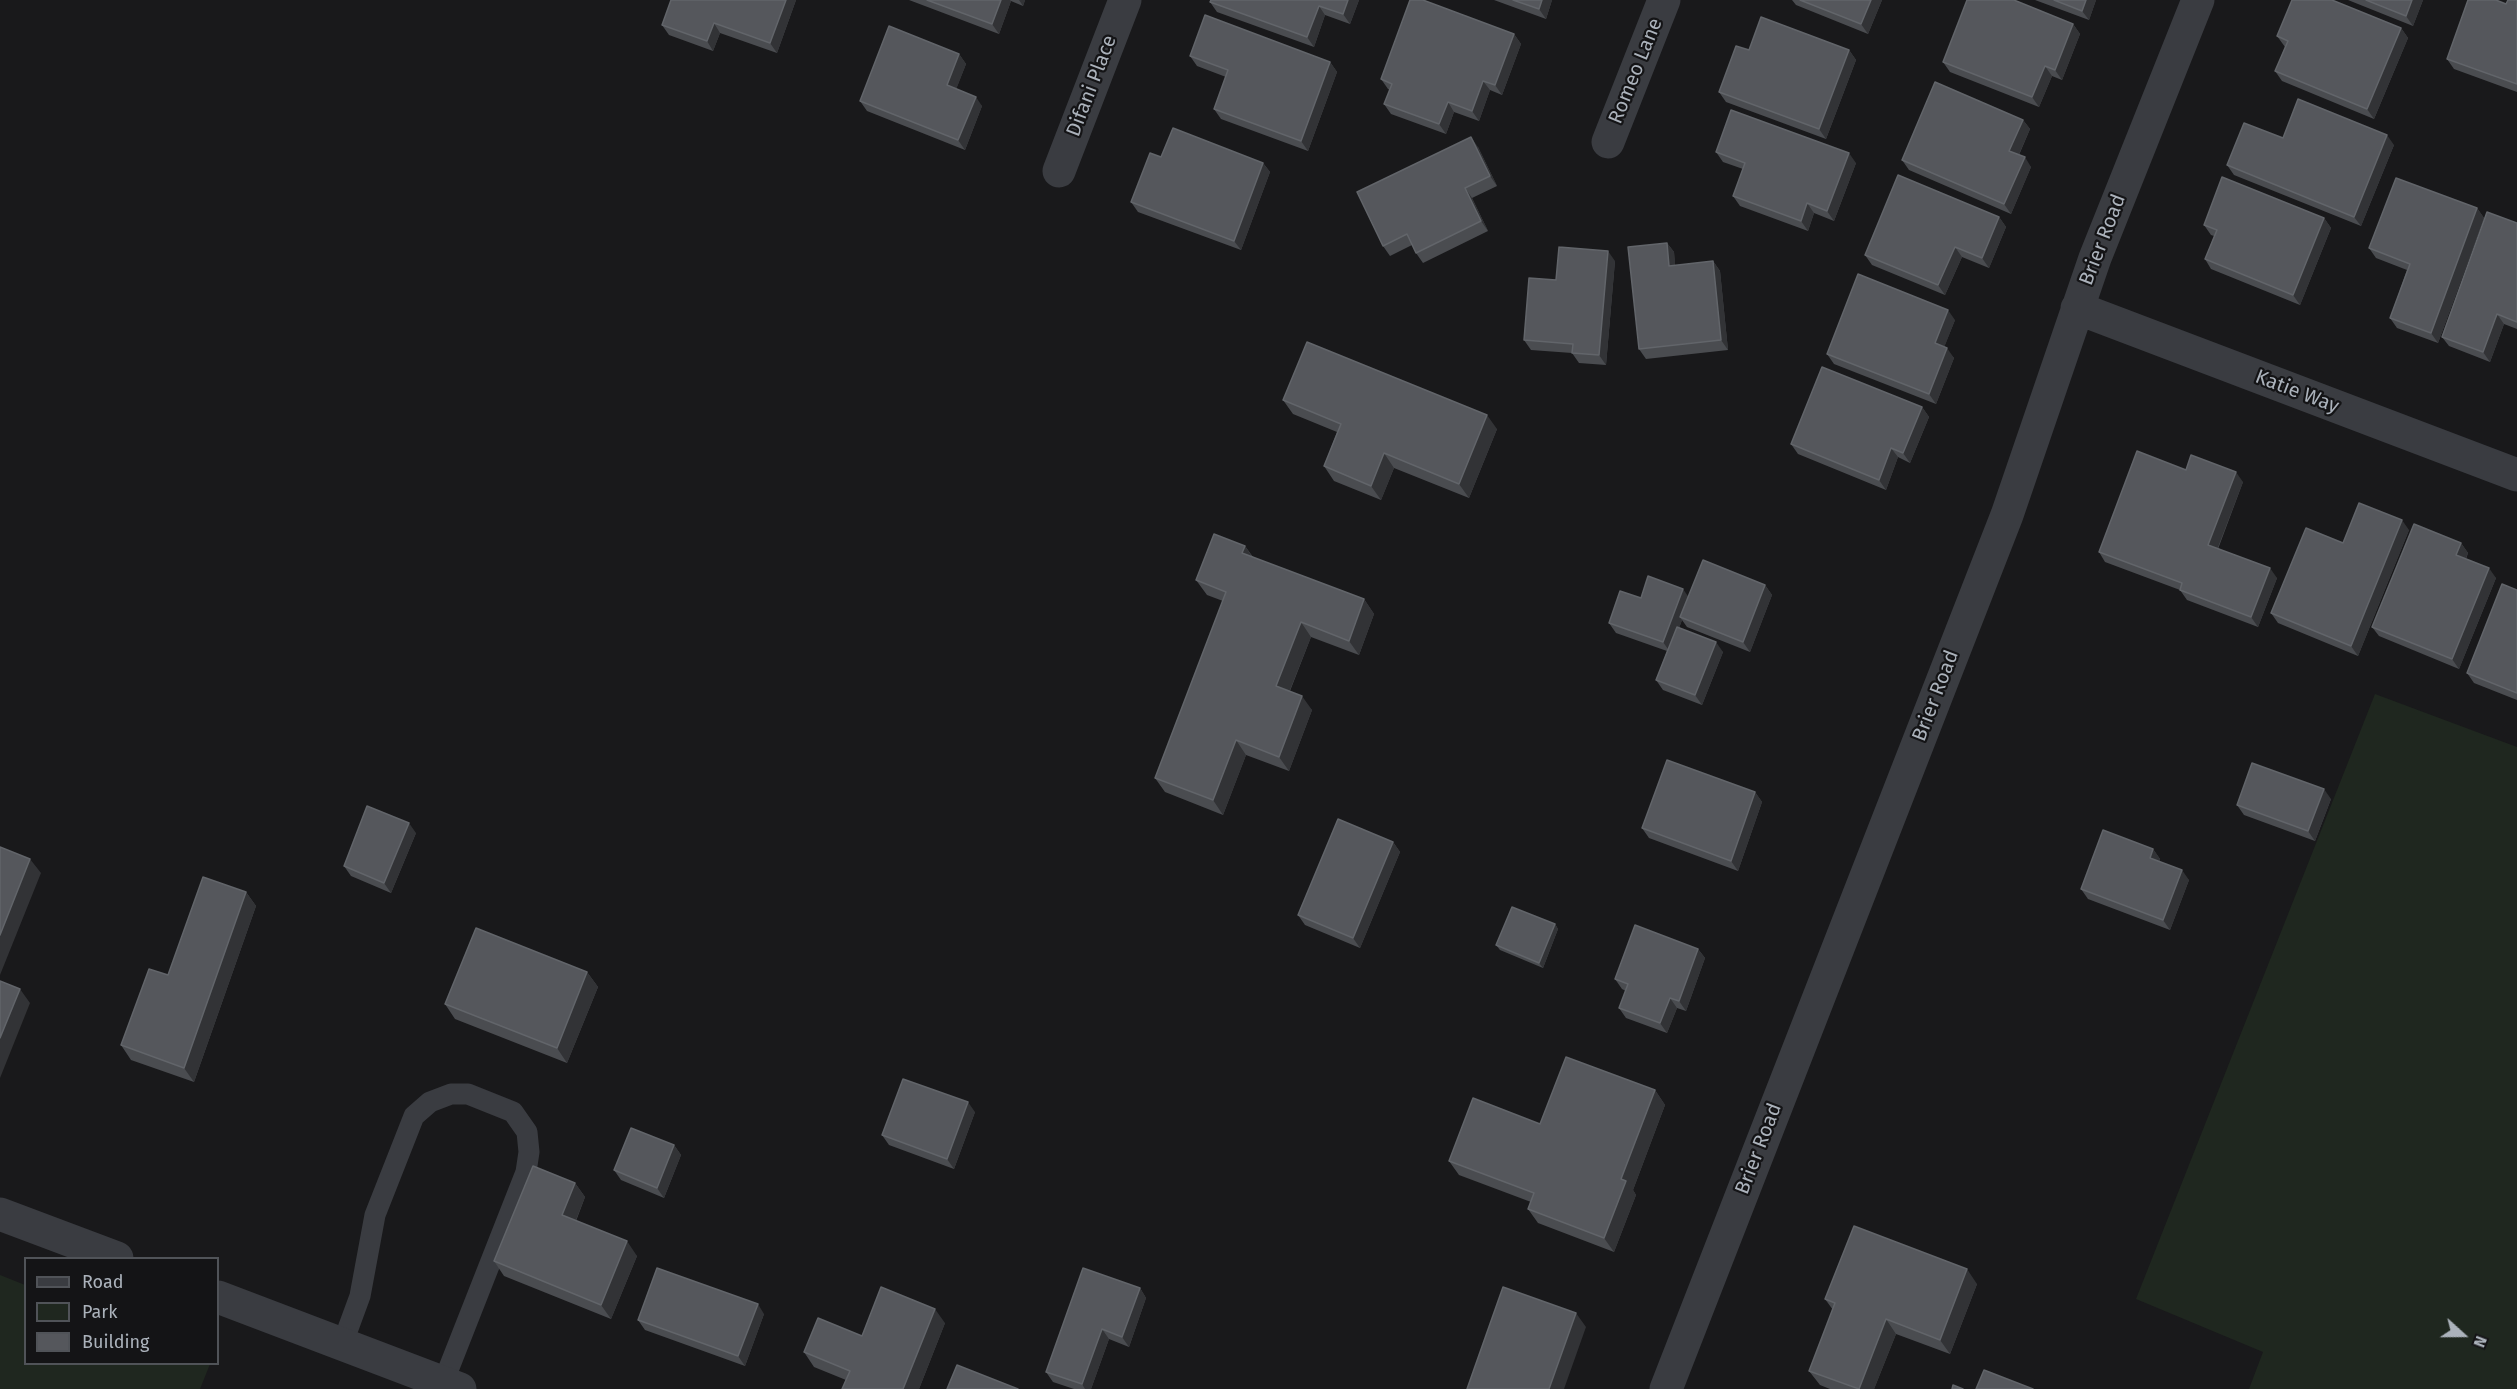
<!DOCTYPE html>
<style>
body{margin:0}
#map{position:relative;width:2517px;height:1389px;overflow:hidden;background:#19191b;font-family:"Fira Sans",sans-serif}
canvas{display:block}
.legend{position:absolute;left:24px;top:1257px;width:195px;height:108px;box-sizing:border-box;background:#141416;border:2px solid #505358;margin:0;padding:8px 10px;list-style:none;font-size:18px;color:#abb2bb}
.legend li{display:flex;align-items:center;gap:12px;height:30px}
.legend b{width:30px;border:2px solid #505358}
.north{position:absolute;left:2433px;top:1305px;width:60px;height:60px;-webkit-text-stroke:4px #141416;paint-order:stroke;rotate:111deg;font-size:16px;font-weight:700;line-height:24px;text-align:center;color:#abb2bb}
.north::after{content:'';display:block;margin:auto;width:21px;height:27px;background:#abb2bb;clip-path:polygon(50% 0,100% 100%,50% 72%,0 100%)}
</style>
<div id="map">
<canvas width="2517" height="1389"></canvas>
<ul class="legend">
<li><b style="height:8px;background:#3a3c41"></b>Road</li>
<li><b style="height:16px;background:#1f271f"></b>Park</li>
<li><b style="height:16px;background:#55575c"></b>Building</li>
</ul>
<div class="north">N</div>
</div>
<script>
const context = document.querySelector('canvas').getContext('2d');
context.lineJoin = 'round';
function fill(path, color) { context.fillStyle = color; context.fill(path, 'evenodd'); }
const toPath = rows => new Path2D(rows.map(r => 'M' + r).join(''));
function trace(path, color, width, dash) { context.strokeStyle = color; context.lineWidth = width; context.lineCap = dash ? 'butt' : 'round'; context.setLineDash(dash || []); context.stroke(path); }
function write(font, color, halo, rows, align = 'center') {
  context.font = font + ' "Fira Sans",sans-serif'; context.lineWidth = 4.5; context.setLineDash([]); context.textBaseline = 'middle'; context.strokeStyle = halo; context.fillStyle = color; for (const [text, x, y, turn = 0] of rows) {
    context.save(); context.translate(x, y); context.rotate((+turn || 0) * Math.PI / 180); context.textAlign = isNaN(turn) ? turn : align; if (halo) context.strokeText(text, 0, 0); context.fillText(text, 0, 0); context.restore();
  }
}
fill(toPath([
 [2375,694,2517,747,2517,1389,2249,1389,2263,1352,2136,1299],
 [0,1275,25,1285,26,1364,210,1364,200,1389,0,1389]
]), '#1f271f');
trace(toPath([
 [342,1345,360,1296,375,1215,414,1116,430,1102,451,1094,468,1094,513,1112,527,1132,529,1152,526,1172,443,1383]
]), '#3a3c41', 21);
trace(toPath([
 [1608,142,1664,0],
 [1059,171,1125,0],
 [2077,308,2517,475],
 [0,1214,117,1258],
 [218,1297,460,1389],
 [1666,1389,2007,515,2095,258,2198,0]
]), '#3a3c41', 33);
fill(toPath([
 [796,0,777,53,720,33,713,51,669,35,662,25],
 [909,0,1025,0,1023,6,1011,1,999,34],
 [1359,0,1350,24,1325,15,1314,47,1217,12,1210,2],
 [1494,0,1552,0,1546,19],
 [1792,0,1882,0,1868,34,1796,5],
 [2035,0,2096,0,2089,20],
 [2348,0,2423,0,2413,26],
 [2517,0,2517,92,2454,69,2447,59,2506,4],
 [2073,24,2080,34,2062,80,2052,76,2039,107,1950,72,1943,62],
 [2401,28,2408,38,2374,119,2282,81,2275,71,2285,47,2277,36],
 [1514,34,1521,44,1502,95,1490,90,1479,121,1454,112,1446,134,1391,114,1384,104,1390,90,1388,89,1381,79],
 [1749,50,1849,50,1856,60,1826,139,1726,102,1719,92],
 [959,54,966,64,956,89,982,106,965,150,867,111,860,101],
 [1190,56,1330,62,1337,72,1308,151,1221,119,1214,109,1226,77,1197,66],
 [2023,120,2030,129,2019,155,2031,167,2011,214,1909,170,1902,160],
 [2394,145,2361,226,2234,175,2227,165],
 [1478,147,1497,186,1472,198,1488,231,1423,263,1416,253,1412,245,1390,256,1383,246],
 [1716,152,1856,163,1834,221,1814,213,1808,231,1740,206,1733,196,1743,169,1723,162],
 [1161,157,1263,163,1270,172,1241,250,1138,212,1131,202],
 [2477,208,2484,218,2438,343,2397,328,2390,318,2407,270,2376,258,2369,248],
 [1999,217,2006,227,1989,268,1962,257,1945,295,1872,265,1865,255],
 [2324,218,2331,228,2300,305,2211,269,2205,259,2214,236,2211,235,2204,225],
 [2517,223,2517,329,2504,324,2490,362,2449,346,2442,337],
 [1667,243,1674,252,1675,266,1713,261,1720,271,1728,350,1646,359,1639,349],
 [1615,261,1606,365,1579,363,1572,353,1531,350,1524,340,1556,280],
 [1955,320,1944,347,1954,358,1936,404,1834,364,1827,354],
 [1283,400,1497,429,1469,498,1394,468,1381,500,1334,481,1324,466,1337,432,1293,414],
 [1922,407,1929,417,1910,463,1898,457,1886,490,1798,454,1791,444],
 [2186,470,2243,482,2218,549,2277,578,2258,627,2187,600,2180,590,2105,562,2099,552],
 [2409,530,2358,656,2278,623,2271,613,2343,543],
 [2461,543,2468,553,2466,559,2496,578,2459,669,2379,636,2372,627],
 [1245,546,1253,557,1364,599,1374,614,1359,655,1311,637,1290,691,1312,710,1289,771,1246,755,1223,815,1165,792,1155,778,1223,601,1207,595,1196,580],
 [1765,585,1772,595,1750,652,1687,627,1682,620,1679,628,1723,652,1702,705,1663,690,1656,680,1667,651,1616,633,1609,623,1641,598,1688,597],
 [2517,590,2517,700,2474,683,2467,673],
 [1755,792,1762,802,1738,871,1649,838,1642,828],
 [2331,799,2315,841,2244,815,2237,805],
 [416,833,391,893,351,876,344,866],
 [1393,842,1400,852,1360,948,1305,925,1298,915],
 [2153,849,2160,859,2159,862,2189,880,2170,930,2088,899,2081,889],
 [246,892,256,906,194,1082,131,1060,121,1045,168,975],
 [1555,924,1558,929,1543,968,1500,950,1496,945],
 [1698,949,1705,958,1686,1011,1677,1008,1667,1033,1626,1018,1619,1008,1626,991,1622,989,1615,979],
 [587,972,598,987,567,1063,455,1019,445,1004],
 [1655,1090,1665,1105,1633,1190,1636,1195,1614,1252,1538,1223,1528,1209,1531,1202,1459,1175,1449,1161,1540,1124],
 [975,1112,954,1169,889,1145,882,1135],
 [674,1145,681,1155,664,1198,621,1180,614,1170],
 [575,1183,585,1197,576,1221,637,1256,611,1319,504,1276,494,1261],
 [1977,1284,1950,1354,1896,1334,1874,1389,1830,1389,1820,1385,1809,1371,1833,1310,1825,1299],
 [1140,1288,1146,1298,1129,1347,1109,1339,1091,1389,1074,1389,1053,1382,1046,1372],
 [764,1314,745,1366,645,1330,638,1320],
 [945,1323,919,1389,842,1389,846,1380,814,1367,804,1352,862,1336]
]), '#4a4c50');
fill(toPath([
 [786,0,796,0,777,53,770,43],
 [1001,0,1010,0,1011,1,999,34,992,24],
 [1019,0,1025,0,1023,6],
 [1348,0,1359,0,1350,24,1343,14],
 [1542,0,1552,0,1546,19,1539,9],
 [1871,0,1882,0,1868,34,1861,24],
 [2086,0,2096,0,2089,20,2082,11],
 [2412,0,2423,0,2413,26,2406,16],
 [1319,6,1325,15,1314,47,1307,37],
 [714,23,720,33,713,51,707,41],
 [2073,24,2080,34,2062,80,2055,70],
 [2401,28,2408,38,2374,119,2367,109],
 [1514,34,1521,44,1502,95,1495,85],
 [1849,50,1856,60,1826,139,1819,129],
 [959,54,966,64,954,95,947,85],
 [1330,62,1337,72,1308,151,1301,141],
 [2045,66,2052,76,2039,107,2032,97],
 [1483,81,1490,90,1479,121,1472,111],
 [976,97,982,106,965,150,958,140],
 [1448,102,1454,112,1446,134,1439,124],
 [2023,120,2030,129,2016,161,2009,151],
 [2387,135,2394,145,2361,226,2354,217],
 [1471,137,1478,147,1497,186,1490,176],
 [1849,153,1856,163,1834,221,1827,211],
 [2025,157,2031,167,2011,214,2004,204],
 [1263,163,1270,172,1241,250,1234,241],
 [1465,188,1472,198,1488,231,1481,221],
 [1807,203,1814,213,1808,231,1801,221],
 [2477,208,2484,218,2438,343,2431,333],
 [1999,217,2006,227,1989,268,1982,258],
 [2324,218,2331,228,2300,305,2293,295],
 [1667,243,1674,252,1676,276,1669,266],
 [1955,247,1962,257,1945,295,1938,285],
 [1608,251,1615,261,1606,365,1599,355],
 [1713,261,1720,271,1728,350,1721,340],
 [1948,310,1955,320,1942,353,1935,343],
 [2497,314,2504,324,2490,362,2483,352],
 [1947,348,1954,358,1936,404,1929,394],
 [1922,407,1929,417,1910,463,1903,453],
 [1487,415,1497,429,1469,498,1459,484],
 [1891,448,1898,457,1886,490,1879,480],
 [1384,453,1394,468,1381,500,1371,486],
 [2236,472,2243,482,2215,555,2208,545],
 [2402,520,2409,530,2358,656,2351,646],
 [2461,543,2468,553,2463,565,2456,555],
 [1245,546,1255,561,1242,553],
 [2270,568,2277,578,2258,627,2251,617],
 [2489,568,2496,578,2459,669,2452,659],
 [1765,585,1772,595,1750,652,1743,642],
 [1683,589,1690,599,1680,617,1682,620,1670,652,1663,642],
 [1364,599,1374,614,1359,655,1349,641],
 [1301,622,1311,637,1286,700,1276,686],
 [1716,642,1723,652,1702,705,1695,695],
 [1302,696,1312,710,1289,771,1279,757],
 [1236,740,1246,755,1223,815,1213,800],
 [2324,789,2331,799,2315,841,2308,831],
 [1755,792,1762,802,1738,871,1731,861],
 [409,823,416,833,391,893,384,883],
 [1393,842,1400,852,1360,948,1353,938],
 [2153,849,2160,859,2157,868,2150,858],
 [30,859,41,873,0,975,0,935],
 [2182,870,2189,880,2170,930,2163,920],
 [246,892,256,906,194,1082,184,1068],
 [1555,924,1558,929,1543,968,1539,963],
 [1698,949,1705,958,1686,1011,1679,1001],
 [587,972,598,987,567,1063,557,1048],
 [20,989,30,1003,0,1078,0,1038],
 [1670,998,1677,1008,1667,1033,1660,1023],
 [1655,1090,1665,1105,1633,1190,1636,1195,1614,1252,1604,1238,1621,1179],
 [968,1102,975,1112,954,1169,947,1159],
 [674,1145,681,1155,664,1198,657,1188],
 [575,1183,585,1197,572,1230,562,1215],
 [627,1241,637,1256,611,1319,601,1305],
 [1967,1269,1977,1284,1950,1354,1940,1340],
 [1140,1288,1146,1298,1129,1347,1122,1337],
 [758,1304,764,1314,745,1366,738,1356],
 [935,1309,945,1323,919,1389,903,1389],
 [1576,1313,1586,1327,1564,1389,1549,1389],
 [1886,1319,1896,1334,1874,1389,1859,1389],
 [1102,1329,1109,1339,1091,1389,1085,1389,1082,1384]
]), '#323336');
const building = toPath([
 [671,0,786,0,770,43,714,23,707,41,662,25,671,0],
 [927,0,1001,0,992,24,927,0],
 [1211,0,1348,0,1343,14,1319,6,1307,37,1210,2,1211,0],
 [1410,0,1423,0,1514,34,1495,85,1483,81,1472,111,1448,102,1439,124,1384,104,1392,84,1381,79,1410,0],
 [1513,0,1542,0,1539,9,1513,0],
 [1800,0,1871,0,1861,24,1800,0],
 [1967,0,2014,0,2073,24,2055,70,2045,66,2032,97,1943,62,1967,0],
 [2054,0,2086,0,2082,11,2054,0],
 [2292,0,2332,0,2401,28,2367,109,2275,71,2288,41,2277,36,2292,0],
 [2366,0,2412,0,2406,16,2366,0],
 [2468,0,2496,0,2506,4,2508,0,2517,0,2517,84,2447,59,2468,0],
 [1205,15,1330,62,1301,141,1214,109,1228,70,1190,56,1205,15],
 [1761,17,1849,50,1819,129,1719,92,1736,46,1749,50,1761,17],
 [889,26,959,54,947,85,976,97,958,140,860,101,889,26],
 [1935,82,2023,120,2009,151,2025,157,2004,204,1902,160,1935,82],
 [2298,99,2387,135,2354,217,2227,165,2244,123,2283,138,2298,99],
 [1731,110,1849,153,1827,211,1807,203,1801,221,1733,196,1745,163,1716,152,1731,110],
 [1173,128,1263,163,1234,241,1131,202,1150,153,1161,157,1173,128],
 [1471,137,1490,176,1465,188,1481,221,1416,253,1407,234,1383,246,1357,192,1471,137],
 [1898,175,1999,217,1982,258,1955,247,1938,285,1865,255,1898,175],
 [2222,177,2324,218,2293,295,2205,259,2217,230,2204,225,2222,177],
 [2396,178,2477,208,2431,333,2390,318,2410,264,2369,248,2396,178],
 [2487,212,2517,223,2517,322,2497,314,2483,352,2442,337,2487,212],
 [1667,243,1669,266,1713,261,1721,340,1639,349,1628,247,1667,243],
 [1559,247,1608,251,1599,355,1572,353,1573,344,1524,340,1529,278,1556,280,1559,247],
 [1858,274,1948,310,1935,343,1947,348,1929,394,1827,354,1858,274],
 [1307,342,1487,415,1459,484,1384,453,1371,486,1324,466,1341,424,1283,400,1307,342],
 [1822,367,1922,407,1903,453,1891,448,1879,480,1791,444,1822,367],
 [2137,451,2186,470,2191,455,2236,472,2208,545,2270,568,2251,617,2180,590,2182,583,2099,552,2137,451],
 [2359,503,2402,520,2351,646,2271,613,2306,528,2343,543,2359,503],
 [2414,524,2461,543,2456,555,2489,568,2452,659,2372,627,2414,524],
 [1214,534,1245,546,1242,553,1364,599,1349,641,1301,622,1276,686,1302,696,1279,757,1236,740,1213,800,1155,778,1226,592,1196,580,1214,534],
 [1703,560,1765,585,1743,642,1680,617,1703,560],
 [1648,576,1683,589,1663,642,1609,623,1620,591,1641,598,1648,576],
 [2502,584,2517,590,2517,693,2467,673,2502,584],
 [1677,627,1716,642,1695,695,1656,680,1677,627],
 [1667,760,1755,792,1731,861,1642,828,1667,760],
 [2252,763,2324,789,2308,831,2237,805,2252,763],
 [367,806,409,823,384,883,344,866,367,806],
 [1338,819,1393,842,1353,938,1298,915,1338,819],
 [2103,830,2153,849,2150,858,2182,870,2163,920,2081,889,2103,830],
 [0,847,30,859,0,935,0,847],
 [203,877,246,892,184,1068,121,1045,149,969,168,975,203,877],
 [1512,907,1555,924,1539,963,1496,945,1512,907],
 [1635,925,1698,949,1679,1001,1670,998,1660,1023,1619,1008,1628,984,1615,979,1635,925],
 [476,928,587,972,557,1048,445,1004,476,928],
 [0,981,20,989,0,1038,0,981],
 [1566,1057,1655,1090,1621,1179,1626,1181,1604,1238,1528,1209,1534,1193,1449,1161,1473,1098,1540,1124,1566,1057],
 [903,1079,968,1102,947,1159,882,1135,903,1079],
 [631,1128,674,1145,657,1188,614,1170,631,1128],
 [533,1166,575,1183,562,1215,627,1241,601,1305,494,1261,533,1166],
 [1854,1226,1967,1269,1940,1340,1886,1319,1859,1389,1809,1371,1835,1303,1825,1299,1854,1226],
 [657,1268,758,1304,738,1356,638,1320,657,1268],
 [1083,1268,1140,1288,1122,1337,1102,1329,1082,1384,1046,1372,1083,1268],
 [881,1287,935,1309,903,1389,842,1389,850,1371,804,1352,818,1318,862,1336,881,1287],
 [1503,1287,1576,1313,1549,1389,1467,1389,1503,1287],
 [957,1365,1018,1389,947,1389,957,1365],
 [1984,1370,2033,1389,1976,1389,1984,1370],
 [1953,1385,1963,1389,1952,1389,1953,1385]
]);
fill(building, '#55575c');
trace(building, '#62656a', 1.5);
write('20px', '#abb2bb', '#141416', [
 ["Romeo Lane",1636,71,-68],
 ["Difani Place",1092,86,-69],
 ["Brier Road",2103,240,-69],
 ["Katie Way",2297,392,21],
 ["Brier Road",1936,696,-69],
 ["Brier Road",1759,1149,-69]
]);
</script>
